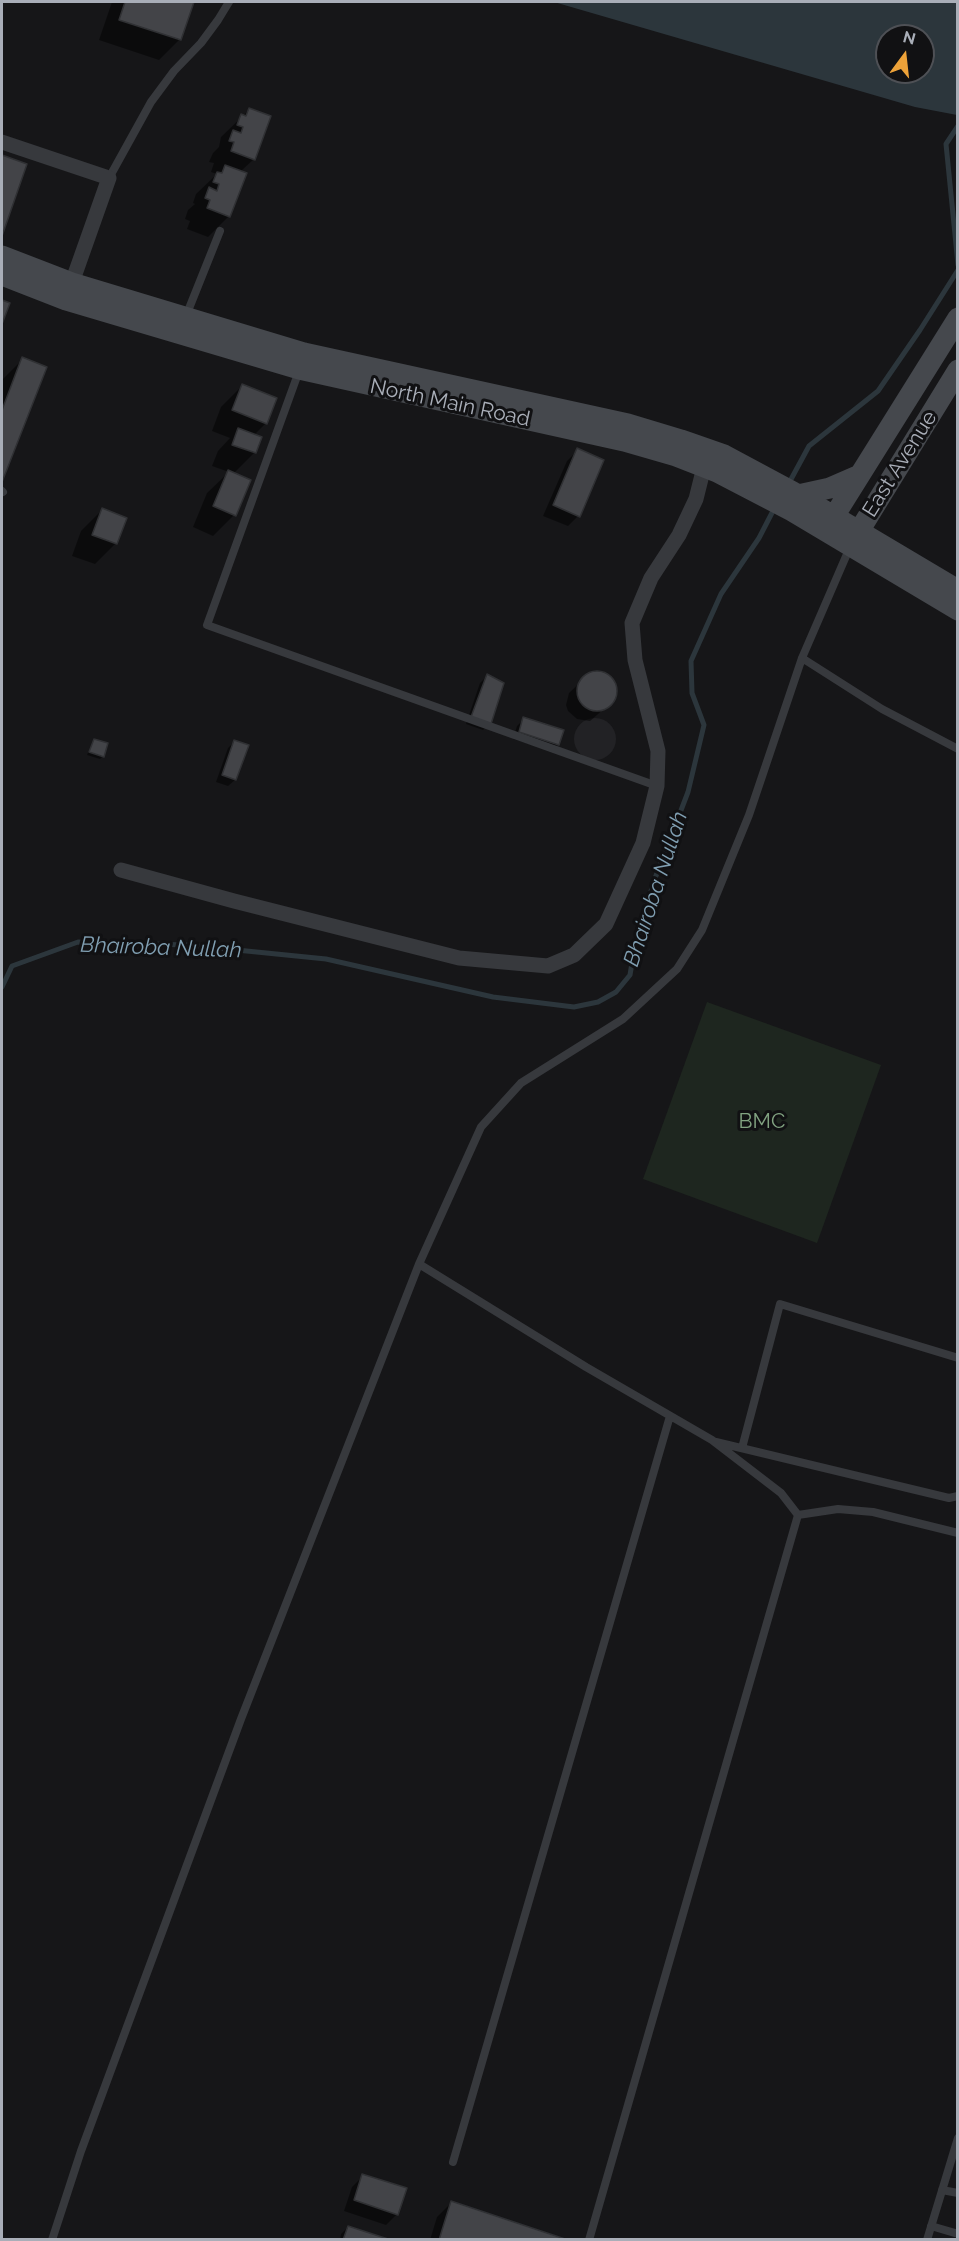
<!DOCTYPE html>
<style>
body{margin:0}
#map{position:relative;width:959px;height:2241px;overflow:hidden;background:#161618;font-family:Raleway,sans-serif}
canvas{display:block}
.frame{position:absolute;inset:0;border:3px solid #a9aeb8;pointer-events:none}
.north{position:absolute;left:875px;top:24px;width:60px;height:60px;box-sizing:border-box;background:#111113;border:2px solid #4e5055;border-radius:50%;rotate:15deg;font-size:16px;font-weight:700;line-height:24px;text-align:center;color:#a9aeb8}
.north::after{content:'';display:block;margin:auto;width:21px;height:27px;background:#eda239;clip-path:polygon(50% 0,100% 100%,50% 72%,0 100%)}
</style>
<div id="map">
<canvas width="959" height="2241"></canvas>
<div class="frame"></div>
<div class="north">N</div>
</div>
<script>
const context = document.querySelector('canvas').getContext('2d');
context.lineJoin = 'round';
function fill(path, color) { context.fillStyle = color; context.fill(path, 'evenodd'); }
const toPath = rows => new Path2D(rows.map(r => 'M' + r).join(''));
function trace(path, color, width, dash) { context.strokeStyle = color; context.lineWidth = width; context.lineCap = dash ? 'butt' : 'round'; context.setLineDash(dash || []); context.stroke(path); }
function write(font, color, halo, rows, align = 'center') {
  context.font = font + ' Raleway,sans-serif'; context.lineWidth = 6; context.setLineDash([]); context.textBaseline = 'middle'; context.strokeStyle = halo; context.fillStyle = color; for (const [text, x, y, turn = 0] of rows) {
    context.save(); context.translate(x, y); context.rotate((+turn || 0) * Math.PI / 180); context.textAlign = isNaN(turn) ? turn : align; if (halo) context.strokeText(text, 0, 0); context.fillText(text, 0, 0); context.restore();
  }
}
fill(toPath([
 '574 739a21 21 0 1 1 42 0a21 21 0 1 1-42 0Z'
]), '#222225');
fill(toPath([
 [707,1002,881,1065,817,1243,643,1179]
]), '#1e261f');
fill(toPath([
 [554,2,957,2,957,115,915,107],
 [887,36,923,36,923,72,887,72]
]), '#2c363c');
fill(toPath([
 [112,2,192,2,180,39,159,60,99,40],
 [250,109,254,159,240,172,229,216,208,237,187,229,190,221,185,219,188,210,195,204,193,203,196,194,217,174,211,172,214,163,209,162,213,153,219,147,221,137],
 [2,156,26,165,2,231],
 [23,359,45,368,2,478,2,380],
 [242,386,266,423,254,435,260,437,254,453,233,474,234,515,213,536,193,527,207,493,229,472,212,466,218,451,230,438,212,431,221,407],
 [578,450,578,516,568,526,543,516,567,461],
 [102,510,116,543,95,564,72,556,81,531],
 [594,672,601,672,611,678,616,690,612,702,590,721,577,719,568,711,566,705,569,693,589,674],
 [487,676,490,723,483,730,466,724,480,683],
 [524,719,558,744,551,751,513,739,517,726],
 [94,740,103,756,100,759,87,755],
 [235,741,235,780,228,786,216,782,228,748],
 [363,2176,397,2214,386,2225,344,2211,352,2187],
 [451,2203,564,2240,430,2240,437,2217],
 [348,2227,386,2240,340,2240,341,2234]
]), '#0007');
trace(toPath([
 [958,126,946,144,958,265],
 [789,483,809,446,878,391,920,330,958,270],
 [2,987,12,966,78,942,187,945,326,959,493,997,574,1007,598,1002,616,992,630,975,635,945,654,881,688,792,704,725,692,693,691,661,721,594,759,538,775,507]
]), '#2c363c', 5);
const building = toPath([
 [125,2,194,2,181,40,119,20,125,2],
 [249,108,271,116,255,160,231,151,234,142,229,141,233,130,241,133,243,127,237,125,241,114,246,116,249,108],
 [2,155,27,164,2,236,2,155],
 [225,165,247,173,230,217,207,208,210,200,205,198,209,187,217,191,219,184,213,182,217,172,222,173,225,165],
 [2,300,10,303,2,324,2,300],
 [22,357,47,367,2,482,2,410,22,357],
 [242,384,277,398,267,424,232,410,242,384],
 [238,428,262,437,256,453,232,445,238,428],
 [577,448,604,460,580,517,553,505,577,448],
 [228,470,251,480,236,516,213,506,228,470],
 [102,508,127,518,117,544,92,535,102,508],
 '577 691a20 20 0 1 1 40 0a20 20 0 1 1-40 0Z',
 [487,674,504,683,491,724,471,717,487,674],
 [523,717,564,730,559,745,519,732,523,717],
 [94,739,108,743,104,757,89,752,94,739],
 [234,740,249,745,236,780,222,775,234,740],
 [362,2174,407,2188,398,2215,354,2200,362,2174],
 [451,2201,568,2240,439,2240,451,2201],
 [348,2226,391,2240,343,2240,348,2226]
]);
fill(building, '#434448');
trace(building, '#303134', 1.5);
trace(toPath([
 [109,178,151,102,174,71,201,43,218,20,229,2],
 [186,316,220,231],
 [299,371,207,625,657,786],
 [2,491,3,492],
 [802,658,882,709,958,749],
 [419,1264,586,1367,712,1440,781,1493,798,1515,589,2240],
 [716,1442,949,1498,958,1496],
 [742,1448,780,1304,958,1358],
 [798,1515,838,1509,873,1512,958,1533],
 [453,2162,670,1416],
 [942,2190,958,2193],
 [931,2226,958,2234],
 [52,2240,81,2151,241,1719,419,1264,481,1127,521,1083,623,1019,677,969,702,930,749,815,802,658,850,547],
 [927,2240,958,2138]
]), '#37393d', 8);
trace(toPath([
 [2,142,109,178,69,291],
 [121,870,234,901,459,958,548,966,574,955,606,924,643,843,657,786,658,751,635,660,632,623,651,578,679,535,696,499,704,467]
]), '#37393d', 15);
trace(toPath([
 [2,256,72,283,304,353,628,424,681,440,724,455,793,492,958,590],
 [2,275,66,300,299,369,624,441,676,456,717,472,792,511,958,610],
 [798,495,830,488,860,475],
 [828,526,958,318],
 [853,541,958,370]
]), '#45484d', 21);
write('21px', '#a9aeb8', '#111113', [
 ["North Main Road",450,403,12],
 ["East Avenue",900,464,-58]
]);
write('21px', '#81a280', '#111113', [
 ["BMC",762,1122]
]);
write('italic 22px', '#809fb2', '#111113', [
 ["Bhairoba Nullah",656,889,-72],
 ["Bhairoba Nullah",161,948,2]
]);
</script>
